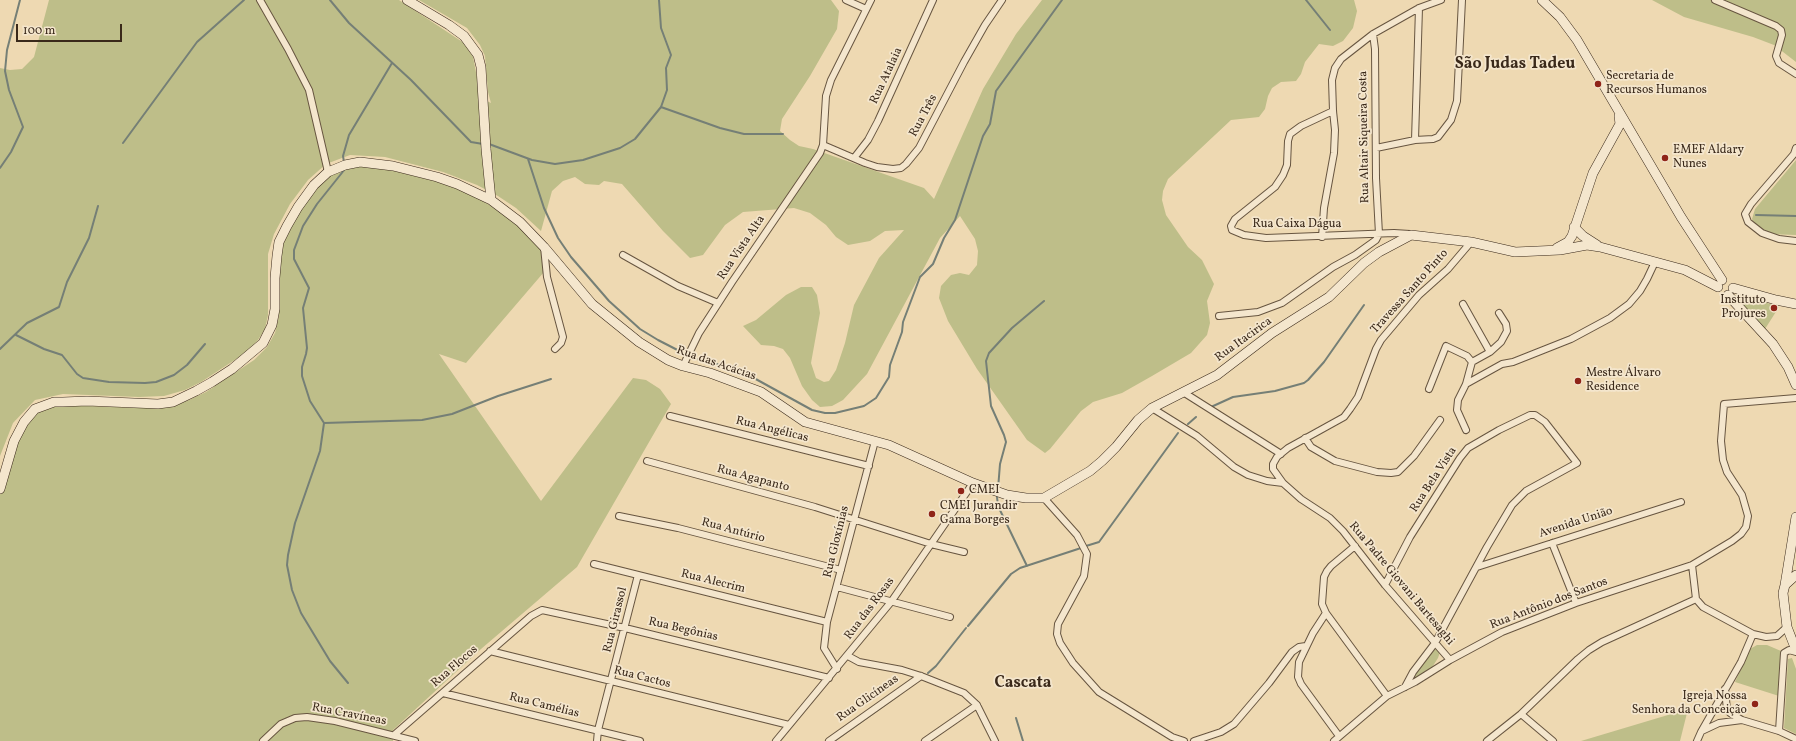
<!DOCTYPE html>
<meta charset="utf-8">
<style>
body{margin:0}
#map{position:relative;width:1796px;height:741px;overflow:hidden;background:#eed9b2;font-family:Vollkorn,serif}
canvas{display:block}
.scale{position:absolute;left:16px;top:24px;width:106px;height:18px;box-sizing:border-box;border:2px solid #3a291a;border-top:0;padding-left:5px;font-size:12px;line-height:14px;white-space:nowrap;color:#3a291a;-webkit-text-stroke:3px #f4e6cd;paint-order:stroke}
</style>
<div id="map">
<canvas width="1796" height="741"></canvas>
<div class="scale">100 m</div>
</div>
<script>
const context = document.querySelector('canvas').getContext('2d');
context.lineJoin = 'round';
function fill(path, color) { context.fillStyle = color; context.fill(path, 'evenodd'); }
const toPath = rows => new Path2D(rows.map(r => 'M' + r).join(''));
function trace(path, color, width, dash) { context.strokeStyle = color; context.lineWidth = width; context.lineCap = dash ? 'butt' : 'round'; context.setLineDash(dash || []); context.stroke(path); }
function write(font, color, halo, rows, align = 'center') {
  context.font = font + ' Vollkorn,serif'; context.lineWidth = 3.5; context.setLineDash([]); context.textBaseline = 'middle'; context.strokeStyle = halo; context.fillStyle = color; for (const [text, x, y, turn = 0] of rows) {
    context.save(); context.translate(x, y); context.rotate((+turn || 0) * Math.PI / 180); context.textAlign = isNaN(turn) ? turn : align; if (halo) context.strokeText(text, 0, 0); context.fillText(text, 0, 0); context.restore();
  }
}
fill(toPath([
 [49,0,399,0,464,43,473,57,481,98,491,103,488,92,485,56,480,45,467,28,419,0,831,0,839,11,837,29,810,76,782,119,780,131,790,140,799,146,813,149,924,188,934,199,983,89,1016,34,1042,0,1354,0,1357,11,1353,28,1343,41,1333,46,1319,44,1305,62,1301,74,1296,81,1281,82,1272,88,1268,96,1265,109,1259,117,1231,120,1168,179,1163,191,1162,200,1166,215,1188,247,1202,260,1214,284,1207,301,1210,323,1207,335,1191,353,1152,376,1122,393,1093,402,1081,411,1050,449,1045,453,1027,440,977,369,948,321,939,298,941,286,951,275,960,273,969,275,977,265,978,251,975,239,960,216,940,238,867,374,843,400,832,406,820,407,812,400,802,386,790,358,783,349,774,346,761,345,743,326,756,320,786,295,801,287,812,287,817,295,820,313,811,363,816,378,824,382,829,381,836,370,845,343,854,305,879,258,904,230,885,231,870,241,848,245,836,237,826,225,810,213,794,208,743,212,725,225,703,255,690,258,663,231,622,184,604,181,599,185,585,184,575,177,563,181,552,191,541,231,516,208,498,196,477,185,443,172,385,157,350,155,326,164,308,180,290,204,274,234,268,254,268,315,265,329,258,340,247,352,201,382,185,390,164,396,139,397,63,394,35,400,13,423,0,456,0,68,10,70,22,69,34,57],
 [1652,0,1796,0,1796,62,1774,45,1753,37,1684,17],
 [1796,160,1796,235,1767,234,1757,228,1752,219,1755,209],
 [352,166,383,168,439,182,473,195,509,217,541,247,544,272,466,363,439,354,541,501,633,378,646,380,660,389,671,404,577,567,481,649,393,730,393,741,0,741,0,494,13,451,22,428,40,409,63,405,139,408,166,407,189,400,206,392,254,360,267,347,275,333,279,316,279,256,285,237,299,210,316,187,332,173],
 [1738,293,1779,307,1765,329,1733,299],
 [1757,645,1767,645,1781,651,1779,696,1735,682,1750,649],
 [1435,649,1440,652,1438,658,1431,669,1416,679,1412,677],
 [1792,658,1796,669,1796,734,1784,728,1788,659],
 [1688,709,1680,741,1581,741]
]), '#bebe89');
trace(toPath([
 [330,0,349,23,411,80,471,142,483,144],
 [1306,0,1330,30],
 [661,107,720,128,744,134,783,134],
 [123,143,197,42,244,0],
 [489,144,532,160,555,164,583,160,620,148,635,139,661,107,667,90,666,68,671,55,661,28,659,0],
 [528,159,544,208,558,238,571,257,609,301,640,329,658,340,693,358,732,368,743,372,812,410,825,413,835,413,864,406,876,398,889,377,890,365,902,332,903,322,920,277,933,264,944,238,955,220,983,136,990,124,996,91,1062,0],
 [344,162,343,156,349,135,392,63],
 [0,168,11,152,23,127,9,90,5,71,7,50,20,0],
 [345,169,317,204,303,226,294,250,294,259,309,288,303,308,307,348,306,354,302,367,302,376,310,401,324,423,320,451,295,523,288,555,287,565,292,590,301,613,330,661,348,683],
 [1756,215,1796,216],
 [16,335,44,349,62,355,77,374,83,378,109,382,145,383,156,382,174,375,187,365,205,344],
 [0,349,27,323,59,307,67,282,89,238,98,206],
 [1211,407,1233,397,1275,391,1304,383,1308,380,1324,362,1364,305],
 [324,423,422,420,452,414,498,396,551,379],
 [1188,424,1196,417],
 [998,489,1000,464,1006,442,1004,435,991,406,986,361,989,353,1012,328,1044,301],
 [997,497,998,506,1027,566],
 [1086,546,1099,542,1178,433],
 [968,626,1011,574,1020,568,1081,548],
 [928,673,936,666,966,628],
 [1016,718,1023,741],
 [834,741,899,695]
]), '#757f76', 2);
const street = toPath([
 [260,0,288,49,309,90,328,172],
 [846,0,866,9],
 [1715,0,1776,26,1781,30,1782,35,1776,56,1779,63,1796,74],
 [1333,111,1301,126,1290,134,1288,141,1287,165,1283,175,1275,187,1235,219,1231,226,1232,230,1244,235,1266,238,1394,233,1410,234],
 [1415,140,1419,8],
 [823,145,865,163,877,167,893,169,901,168,906,164,919,148,964,62,985,25,1002,0],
 [1376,148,1415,140,1433,139,1438,137,1451,120,1457,101,1462,0],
 [1796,148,1794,154,1751,204,1745,214,1748,222,1762,233,1779,239,1796,241],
 [854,158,868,140,878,121,933,0],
 [1322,237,1324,208,1334,153,1335,130,1333,111,1332,80,1335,68,1341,59,1373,34,1419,8,1441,0],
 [544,247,547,277,563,337,561,343,555,349],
 [623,255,678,286,718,303],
 [1463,304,1490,352],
 [1219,316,1258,312,1282,303,1333,267,1355,255,1376,240,1379,234,1376,178,1375,49,1373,34],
 [683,366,699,333,732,282,820,153,823,145,826,96,831,80,871,0],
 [1466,384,1502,364,1513,362,1571,339,1610,318,1629,304,1640,291,1647,279,1655,262],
 [1429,389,1446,346,1467,356,1472,362],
 [1183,392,1281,454],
 [1152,408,1197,436,1234,467,1248,475,1267,481,1283,483,1301,499,1330,518,1343,531,1385,585,1450,660],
 [670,416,869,466],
 [1466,430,1457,410,1458,400,1466,384,1472,362,1490,352,1501,342,1507,331,1506,324,1499,313],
 [1305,438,1311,447,1335,461,1377,472,1391,473,1398,472,1414,456,1440,420],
 [647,461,815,507,931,544,964,552],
 [1283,483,1273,469,1273,464,1277,457,1288,448,1344,417,1350,409,1358,397,1376,349,1381,340,1419,295,1448,269,1471,242],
 [1044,498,1077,535,1087,554,1084,576,1058,624,1057,634,1060,643,1073,663,1099,692,1172,737,1184,741],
 [619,516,678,528,841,570],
 [1552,543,1576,603],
 [1355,546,1331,566,1327,571,1324,577,1322,604,1326,613,1387,696],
 [594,564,827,622],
 [1692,565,1696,599],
 [1477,567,1681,502],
 [1385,585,1410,537,1460,458,1468,448,1499,430,1530,415,1535,415,1545,422,1577,463,1526,491,1512,505,1487,547,1435,643,1413,672,1405,687],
 [837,587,950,617],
 [1326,613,1313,633,1299,662,1298,677,1301,684,1339,736],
 [490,651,789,725],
 [848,656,859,662,902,670,921,676,964,693,977,705,995,741],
 [837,669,824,648,827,622,875,441],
 [1725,689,1727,710,1730,713,1742,720],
 [443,693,640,741],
 [1521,714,1553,741],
 [1702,731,1719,723,1742,720,1779,731,1796,739],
 [1779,731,1784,653,1789,650,1796,652],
 [394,735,531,616,542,610,625,628,829,678],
 [263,741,281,724,295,718,307,717,335,721,415,741],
 [597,741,598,730,638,575],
 [776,741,891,602,973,483],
 [829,741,921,676],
 [925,741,977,705],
 [1194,741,1221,732,1234,724,1269,683,1292,652,1299,647,1306,646],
 [1334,741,1387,696,1415,682,1450,660,1502,632,1576,603,1692,565,1732,541,1741,534,1746,527,1748,516,1742,495,1727,472,1723,460,1721,441,1724,404,1796,398],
 [1487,741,1521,714,1578,659,1589,650,1602,642,1696,599,1703,607,1753,634,1766,637,1777,636,1787,627],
 [1697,741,1701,732,1741,662,1753,634]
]);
const secondary = toPath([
 [407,0,449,25,464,36,478,55,481,67,486,149,491,200],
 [1542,0,1560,17,1577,40,1681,217,1722,280],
 [1574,227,1583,236,1597,245],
 [1557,248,1568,242,1572,236,1593,173,1620,124,1619,116],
 [1733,288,1776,300,1796,304],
 [1728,295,1773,344,1788,367,1796,385],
 [0,489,14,441,24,422,35,409,54,402,63,402,87,401,158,404,173,402,196,391,212,382,232,369,263,343,272,325,275,309,275,278,277,256,279,242,287,226,298,207,314,185,328,172,345,165,360,162,393,166,437,177,457,184,491,200,520,222,544,247,592,304,639,342,668,360,683,366,710,373,761,392,805,422,889,445,973,483,1007,495,1026,498,1044,498,1090,471,1102,461,1116,447,1138,420,1152,408,1217,375,1272,333,1329,297,1364,263,1379,252,1411,235,1471,242,1515,252,1560,250,1587,245,1600,247,1685,270,1718,287],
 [1796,575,1785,585,1783,593,1787,627,1796,650],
 [1785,585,1796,517]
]);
trace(street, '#675540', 8);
trace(secondary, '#3a291a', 10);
trace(street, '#f4e6cd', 6);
trace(secondary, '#f4e6cd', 9);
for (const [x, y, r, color] of [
 [1598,84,4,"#8f2418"],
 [1665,158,4,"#8f2418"],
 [1774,308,4,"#8f2418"],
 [1578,381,4,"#8f2418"],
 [961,491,4,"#8f2418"],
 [932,514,4,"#8f2418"],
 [1755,704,4,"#8f2418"]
]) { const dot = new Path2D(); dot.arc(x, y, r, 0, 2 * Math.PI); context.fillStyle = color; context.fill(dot); trace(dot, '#f4e6cd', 1.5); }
write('12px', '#3a291a', '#f4e6cd', [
 ["Rua Atalaia",887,76,-65],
 ["Rua Três",924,116,-62],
 ["Rua Altair Siqueira Costa",1365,137,-91],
 ["Rua Caixa Dágua",1297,225],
 ["Rua Vista Alta",742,248,-56],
 ["Travessa Santo Pinto",1410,292,-48],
 ["Rua Itacirica",1244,340,-36],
 ["Rua das Acácias",716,364,19],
 ["Rua Angélicas",772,430,14],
 ["Rua Agapanto",753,479,15],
 ["Rua Bela Vista",1434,480,-57],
 ["Avenida União",1576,523,-18],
 ["Rua Antúrio",733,531,15],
 ["Rua Gloxínias",837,542,-76],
 ["Rua Alecrim",713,582,14],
 ["Rua Padre Giovani Bartesaghi",1401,584,50],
 ["Rua Antônio dos Santos",1549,604,-21],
 ["Rua das Rosas",870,609,-53],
 ["Rua Girassol",616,620,-76],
 ["Rua Begônias",683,630,13],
 ["Rua Flocos",455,667,-41],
 ["Rua Cactos",642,678,14],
 ["Rua Glicíneas",868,699,-35],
 ["Rua Camélias",544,706,14],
 ["Rua Cravíneas",349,715,11]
]);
write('12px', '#3a291a', '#f4e6cd', [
 ["Secretaria de",1606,77],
 ["Recursos Humanos",1606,91],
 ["EMEF Aldary",1673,151],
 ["Nunes",1673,165],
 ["Instituto",1766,301,"right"],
 ["Projures",1766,315,"right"],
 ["Mestre Álvaro",1586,374],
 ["Residence",1586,388],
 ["CMEI",969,491],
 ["CMEI Jurandir",940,507],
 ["Gama Borges",940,521],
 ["Igreja Nossa",1747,697,"right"],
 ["Senhora da Conceição",1747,711,"right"]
], 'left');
write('bold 16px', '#3a291a', '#f4e6cd', [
 ["São Judas Tadeu",1515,65],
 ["Cascata",1023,684]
]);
</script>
